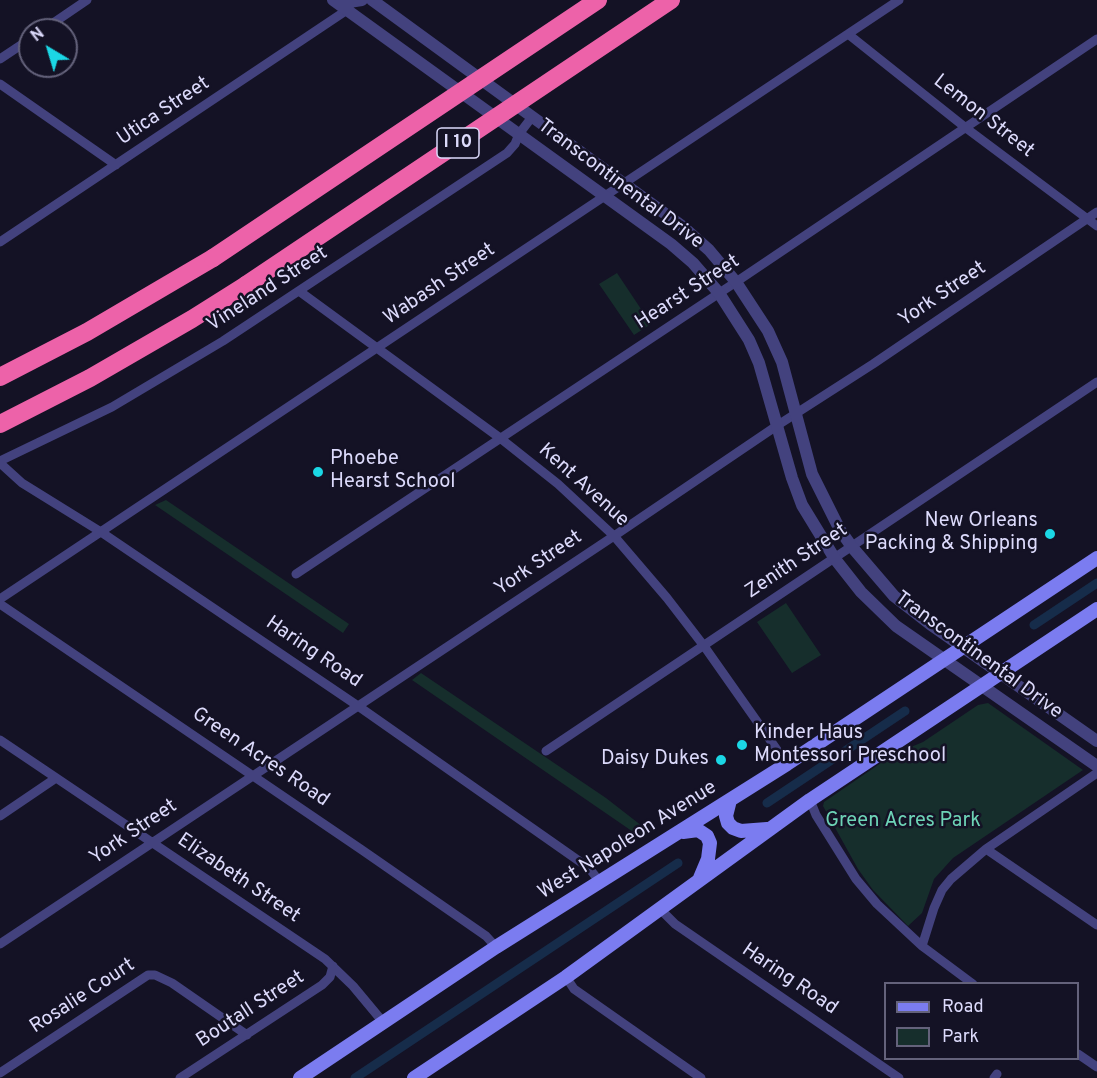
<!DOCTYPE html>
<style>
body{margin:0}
#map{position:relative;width:1097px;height:1078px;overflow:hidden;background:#141225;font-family:Overpass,sans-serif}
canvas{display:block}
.legend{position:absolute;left:884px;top:982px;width:195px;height:78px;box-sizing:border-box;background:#141225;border:2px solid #64627b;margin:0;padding:8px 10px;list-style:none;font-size:18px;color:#dcdafb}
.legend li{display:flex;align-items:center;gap:12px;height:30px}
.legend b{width:30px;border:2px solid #64627b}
.north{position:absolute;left:18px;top:18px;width:60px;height:60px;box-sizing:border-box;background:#141225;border:2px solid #64627b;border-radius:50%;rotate:322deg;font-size:16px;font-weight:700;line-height:24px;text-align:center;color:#dcdafb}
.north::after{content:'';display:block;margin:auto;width:21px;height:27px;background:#1bd7e5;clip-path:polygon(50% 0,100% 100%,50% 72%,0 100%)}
</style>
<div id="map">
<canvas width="1097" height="1078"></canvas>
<ul class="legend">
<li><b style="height:8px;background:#7b7cf0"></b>Road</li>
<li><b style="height:16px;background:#162e2c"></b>Park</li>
</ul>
<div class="north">N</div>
</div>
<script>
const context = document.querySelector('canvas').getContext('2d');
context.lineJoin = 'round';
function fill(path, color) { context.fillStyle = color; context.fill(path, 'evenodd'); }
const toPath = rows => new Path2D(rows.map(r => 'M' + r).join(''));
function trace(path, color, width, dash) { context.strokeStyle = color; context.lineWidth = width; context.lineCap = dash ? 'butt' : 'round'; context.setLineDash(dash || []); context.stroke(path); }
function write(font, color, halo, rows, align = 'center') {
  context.font = font + ' Overpass,sans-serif'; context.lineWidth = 5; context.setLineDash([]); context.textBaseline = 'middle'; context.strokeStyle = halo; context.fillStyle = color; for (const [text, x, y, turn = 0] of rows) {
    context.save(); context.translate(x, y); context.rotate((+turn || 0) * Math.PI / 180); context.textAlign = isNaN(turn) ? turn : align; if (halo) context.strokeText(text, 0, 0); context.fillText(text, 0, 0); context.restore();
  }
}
fill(toPath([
 [617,273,651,324,634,335,599,284],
 [166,500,349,624,343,633,155,505],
 [786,603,821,655,792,673,757,622],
 [421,673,606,798,651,833,642,838,412,680],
 [988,703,1083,770,953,858,934,879,922,913,908,926,873,890,858,869,823,806,824,802,894,754,923,742,978,705]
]), '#162e2c');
trace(toPath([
 [1034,625,1097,583],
 [767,803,905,711],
 [355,1078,678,863]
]), '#162c4a', 9);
trace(toPath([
 [43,30,87,0],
 [848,34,966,128,1097,226],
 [0,59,30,39],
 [0,84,116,165],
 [0,242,347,10],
 [299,291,500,438,558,484,614,536,667,598,704,646,787,764],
 [0,461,112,407,223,341,507,153,515,144,519,134,532,117],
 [0,463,22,483,101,532,358,706,589,868,600,882],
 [296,574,736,282,1097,39],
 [0,599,899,0],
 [0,604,362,850,486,936,496,947],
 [0,740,325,959,353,986,383,1022],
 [546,751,1097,382],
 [810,800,816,815,856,879,877,904,922,946,973,984],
 [0,816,56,778],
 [986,849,1097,925],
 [660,909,675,924,899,1078],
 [0,944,614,536,778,425,873,364,1097,212],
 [922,946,934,908,942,890,951,879,986,849,1097,773],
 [566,977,574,989,701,1078],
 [1078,1054,1097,1067],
 [0,1073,148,975,155,975,172,983,247,1035],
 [180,1078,322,985,330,977,333,966],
 [994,1078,997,1074]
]), '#43427e', 9);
trace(toPath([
 [333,0,671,244,693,263,719,293,749,340,759,363,792,478,802,505,835,559,861,592,896,626,1097,766],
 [345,0,349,2,362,0],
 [372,0,682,226,709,250,736,282,768,331,782,362,812,474,840,530,852,547,894,596,930,624,1097,741]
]), '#43427e', 12);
trace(toPath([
 [730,800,726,816,728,823,733,828,741,831,767,829],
 [683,832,698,830,707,836,710,843,708,859,700,878],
 [300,1078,496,947,787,764,1097,558],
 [414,1078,566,977,810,800,1097,609]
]), '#7b7cf0', 14);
trace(toPath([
 [0,377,87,332,213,258],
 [0,424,90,378,192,319,246,285]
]), '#ed62a9', 18);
trace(toPath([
 [213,258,598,0],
 [246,285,671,0]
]), '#ed62a9', 18);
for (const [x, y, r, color] of [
 [318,472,6,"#1bd7e5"],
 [1050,534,6,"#1bd7e5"],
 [742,745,6,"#1bd7e5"],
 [721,760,6,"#1bd7e5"]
]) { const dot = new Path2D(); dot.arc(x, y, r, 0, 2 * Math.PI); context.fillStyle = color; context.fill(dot); trace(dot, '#141225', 2); }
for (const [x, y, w] of [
 [458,143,42]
]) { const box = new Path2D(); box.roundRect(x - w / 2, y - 15, w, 30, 4.5); context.fillStyle = '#141225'; context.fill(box); trace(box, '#dcdafb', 1.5); }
write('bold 18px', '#dcdafb', null, [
 ["I 10",458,143]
]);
write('20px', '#dcdafb', '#141225', [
 ["Utica Street",164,112,-34],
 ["Lemon Street",983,117,38],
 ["Transcontinental Drive",620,185,37],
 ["Wabash Street",440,285,-34],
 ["Vineland Street",268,290,-33],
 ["Hearst Street",688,293,-33],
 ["York Street",943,295,-34],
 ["Kent Avenue",583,486,42],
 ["Zenith Street",797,562,-34],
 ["York Street",539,564,-34],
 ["Haring Road",313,653,34],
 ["Transcontinental Drive",978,656,36],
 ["Green Acres Road",260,758,34],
 ["York Street",134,833,-34],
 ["West Napoleon Avenue",628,841,-32],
 ["Elizabeth Street",238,879,34],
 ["Haring Road",789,980,34],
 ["Rosalie Court",83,997,-33],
 ["Boutall Street",251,1010,-33]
]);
write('20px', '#dcdafb', '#141225', [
 ["Phoebe",330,460],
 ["Hearst School",330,483],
 ["New Orleans",1038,522,"right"],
 ["Packing & Shipping",1038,545,"right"],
 ["Kinder Haus",754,734],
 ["Montessori Preschool",754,757],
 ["Daisy Dukes",709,760,"right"]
], 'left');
write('20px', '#6dd3b6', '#141225', [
 ["Green Acres Park",903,822]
]);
</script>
